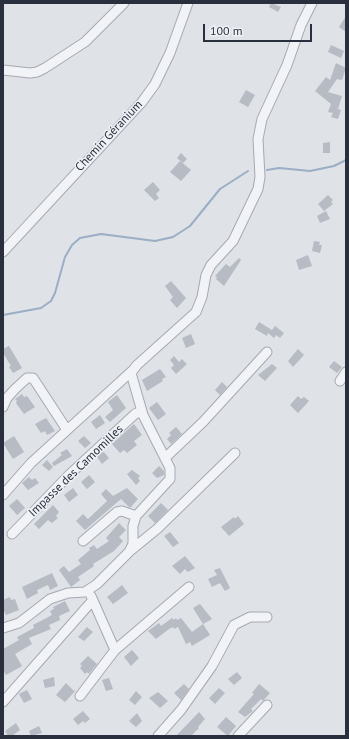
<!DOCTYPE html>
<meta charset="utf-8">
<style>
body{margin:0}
#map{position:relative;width:349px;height:739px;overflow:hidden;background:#dfe2e7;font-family:"PT Sans",sans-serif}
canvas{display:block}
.frame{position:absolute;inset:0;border:4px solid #292f3d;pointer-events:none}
.scale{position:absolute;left:203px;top:24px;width:109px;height:18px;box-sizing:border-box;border:2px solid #292f3d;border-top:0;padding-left:5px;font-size:12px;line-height:14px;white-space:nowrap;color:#292f3d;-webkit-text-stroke:3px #eef1f5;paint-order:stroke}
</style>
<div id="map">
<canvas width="349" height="739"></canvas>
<div class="frame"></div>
<div class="scale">100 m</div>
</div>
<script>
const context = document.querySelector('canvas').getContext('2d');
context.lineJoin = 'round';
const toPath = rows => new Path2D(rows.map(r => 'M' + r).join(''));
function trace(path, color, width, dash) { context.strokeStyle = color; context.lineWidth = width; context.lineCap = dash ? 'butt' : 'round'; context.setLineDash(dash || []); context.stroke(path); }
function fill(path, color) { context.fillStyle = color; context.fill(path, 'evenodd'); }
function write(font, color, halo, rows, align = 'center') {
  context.font = font + ' "PT Sans",sans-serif'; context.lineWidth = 3; context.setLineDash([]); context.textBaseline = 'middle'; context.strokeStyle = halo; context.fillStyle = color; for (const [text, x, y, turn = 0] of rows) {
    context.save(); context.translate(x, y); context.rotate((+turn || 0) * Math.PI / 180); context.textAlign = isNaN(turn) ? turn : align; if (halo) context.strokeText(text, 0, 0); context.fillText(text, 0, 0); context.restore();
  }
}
trace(toPath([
 [267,170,279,168,310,171,334,166,346,160],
 [3,315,41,308,51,301,55,293,65,257,72,245,80,238,101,234,155,241,173,237,190,226,220,189,248,171]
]), '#9baec5', 2);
fill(toPath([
 [271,3,281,7,278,12,269,7],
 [346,16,346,32,339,27],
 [331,45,344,51,341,58,328,52],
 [336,63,346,68,342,80,337,79,328,92,342,96,338,109,341,110,338,119,331,117,333,113,328,112,331,104,315,91,326,77,330,80],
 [246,90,255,95,248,107,239,102],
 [330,142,330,153,323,153,323,143],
 [181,153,187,159,183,163,177,158],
 [180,161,191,170,181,181,170,172],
 [153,182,160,190,156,194,159,198,155,201,144,190],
 [328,195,333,200,331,202,333,204,324,211,318,204],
 [326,211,330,219,320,223,317,216],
 [314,241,320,242,319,245,322,245,320,253,312,251],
 [308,255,312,266,299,270,296,260],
 [239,258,241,260,224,286,216,279,217,277,215,276,226,264,230,267],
 [171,281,186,298,177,308,170,300,173,297,165,286],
 [259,322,272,330,275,326,284,333,280,338,276,335,274,338,268,333,267,336,255,329],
 [191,334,195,344,186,348,182,338],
 [9,346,22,368,13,373,9,367,11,366,3,353,3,349],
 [298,349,304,355,293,367,288,361],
 [174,356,179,362,182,359,187,364,176,374,171,368,174,365,170,360],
 [334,361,342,367,337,373,329,367],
 [272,364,277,368,265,381,258,375],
 [160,369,166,377,162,379,163,381,147,391,142,380],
 [222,382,227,387,220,395,215,390],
 [22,394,24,397,27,396,35,407,24,414,16,403,17,401,15,399],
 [117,395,126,408,110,422,105,417,113,410,108,402],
 [298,396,301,399,304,397,309,401,298,413,290,405],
 [157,402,166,414,158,420,149,408],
 [100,415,105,423,96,429,91,422],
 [46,418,55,431,47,435,45,431,41,433,35,424],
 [134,424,142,435,134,441,137,445,127,453,124,450,120,453,112,444],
 [176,427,182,434,171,444,167,439,171,435,169,433],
 [14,436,24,452,13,459,3,443],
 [84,436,91,443,85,448,78,441],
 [67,449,72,456,54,466,52,463,62,455,60,453],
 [103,451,109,458,102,464,97,457],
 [47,460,53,467,49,471,42,465],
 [159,466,164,471,164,475,157,478,152,473],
 [132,470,140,476,138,478,140,481,136,485,127,474],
 [89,475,95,482,87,489,81,482],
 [29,477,32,480,35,478,39,483,28,490,22,483],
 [73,488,78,495,69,502,64,495],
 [127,488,138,499,130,508,121,499,85,530,76,521,83,514,88,519,107,501,101,494,106,489,113,496],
 [17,499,25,508,17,515,9,506],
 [161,503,168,510,155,523,148,516],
 [53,505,59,512,56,516,58,518,52,523,48,520,39,529,34,524],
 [238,516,244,524,229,536,221,527,234,517,235,519],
 [119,523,126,530,119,537,123,541,114,551,93,564,94,566,78,577,80,580,71,587,59,570,64,566,69,572,81,564,78,560,90,550,89,548,94,545,97,549,109,541,106,538],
 [170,532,179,543,173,547,164,536],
 [185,556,195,568,188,572,185,569,180,574,172,566],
 [220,568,230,588,225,591,220,583,212,587,208,579,217,575,214,570],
 [52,573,58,586,50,590,48,585,37,590,38,593,27,599,22,587],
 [122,585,128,593,113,604,107,597],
 [10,597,11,600,15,599,19,610,6,615,3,609,3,600],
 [65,601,70,611,59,616,60,620,49,625,51,629,29,638,32,644,15,654,22,666,6,675,3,670,3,649,19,640,17,637,34,628,33,625,52,615,50,611,54,609,53,607],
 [200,604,212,619,203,624,210,635,192,646,190,642,186,644,178,627,174,629,173,627,169,629,156,639,148,631,159,623,161,626,172,618,174,620,176,618,177,620,181,618,192,632,203,624,193,608],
 [87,627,93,632,84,641,78,637],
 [132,650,139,658,131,666,124,657],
 [88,656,97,664,89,674,87,672,85,674,80,668,82,666,80,664],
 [237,672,242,678,234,685,228,679],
 [54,677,55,686,45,688,43,680],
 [109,678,113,689,106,691,102,680],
 [66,683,74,691,76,690,65,702,56,695],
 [184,684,189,689,181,700,174,693],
 [259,684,270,693,263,701,261,699,251,709,253,711,245,717,238,712,254,694,252,693],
 [219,688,225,693,215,704,209,698],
 [27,690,32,699,24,703,19,694],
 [136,691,142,697,135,705,129,700],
 [158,692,168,701,160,708,149,698],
 [83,711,90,719,85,723,83,721,78,725,73,719],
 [199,712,205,719,198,727,199,728,191,736,176,736],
 [137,713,142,721,136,727,129,721],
 [226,717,236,726,228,736,217,727],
 [16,723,20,730,12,736,8,736,5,731],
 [39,726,42,733,31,736,29,731]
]), '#b6bbc4');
const minor = toPath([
 [3,70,30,73,37,72,45,68,85,42,124,3],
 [3,252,142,102,155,84,170,53,188,3],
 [340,381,346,372],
 [3,407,7,398,15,389,27,378,33,378,67,430],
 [165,458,203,422,267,352],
 [3,495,31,463,133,370],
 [12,534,70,474,135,414,142,411],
 [83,541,117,512,122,511,136,516],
 [130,551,157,529,235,453],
 [3,628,19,623,50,599,68,593,85,592,97,584,129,552,133,544,133,526,136,516,170,479,170,468,143,415,131,373,137,365,196,312,202,297,206,275,211,265,233,241,258,189,260,177,258,139,262,119,287,65,301,25,312,3],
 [115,650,189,587],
 [80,696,115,650,91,596],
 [3,702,93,600],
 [158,736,181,710,212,666,234,625,250,617,267,617],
 [238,736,267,705]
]);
trace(minor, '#a5a9b1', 11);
trace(minor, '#f1f3f6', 9);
write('12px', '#292f3d', '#eef1f5', [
 ["Chemin Géranium",109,136,-47],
 ["Impasse des Camomilles",76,471,-44]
]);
</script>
